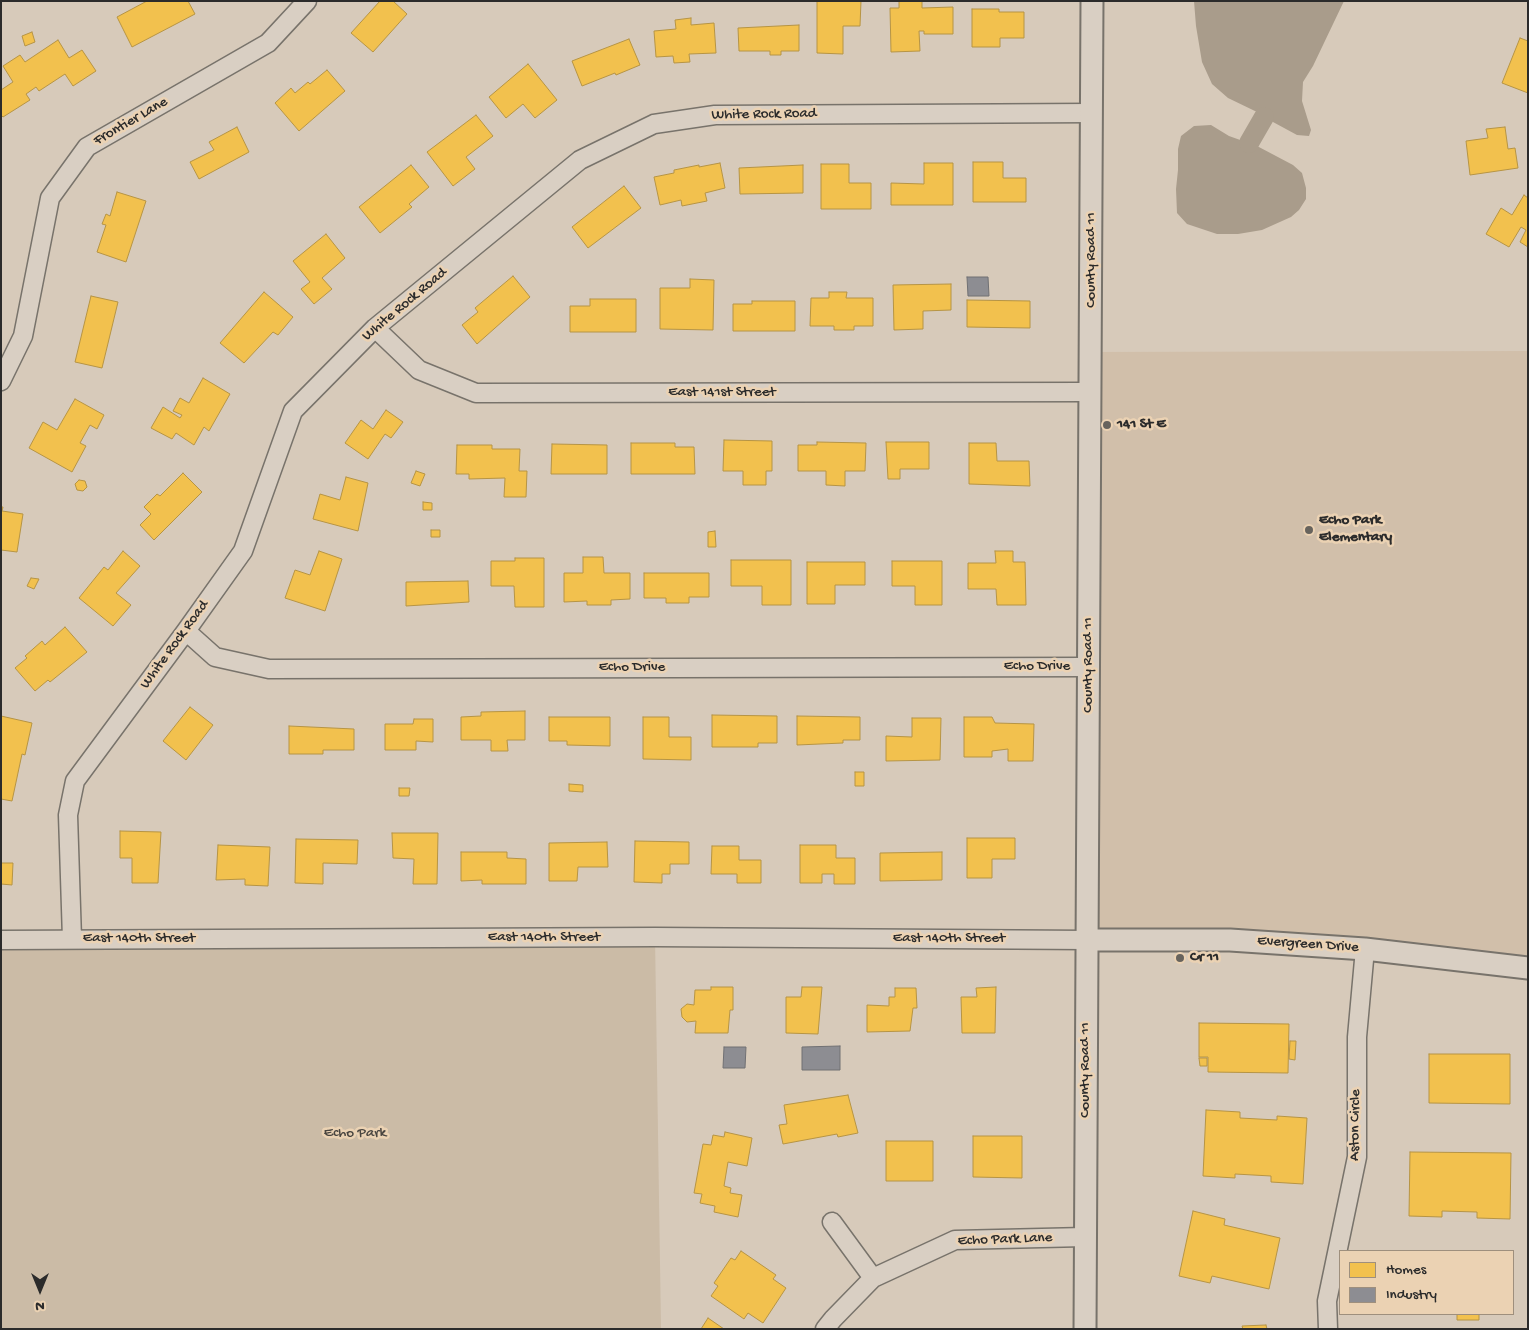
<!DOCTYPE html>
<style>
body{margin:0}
#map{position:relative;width:1529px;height:1330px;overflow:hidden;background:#d7caba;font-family:"Gochi Hand",sans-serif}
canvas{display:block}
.frame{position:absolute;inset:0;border:2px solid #2b2b2b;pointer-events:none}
.legend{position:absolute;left:1339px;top:1250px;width:175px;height:65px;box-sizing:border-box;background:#ebd2b3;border:1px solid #9e8f7d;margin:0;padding:6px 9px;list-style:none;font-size:15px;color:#2b2b2b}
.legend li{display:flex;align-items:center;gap:10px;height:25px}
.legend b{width:25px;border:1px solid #9e8f7d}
.north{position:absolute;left:15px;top:1265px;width:50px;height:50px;-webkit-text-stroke:4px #ebd2b3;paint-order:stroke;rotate:180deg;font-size:14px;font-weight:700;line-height:20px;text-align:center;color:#2b2b2b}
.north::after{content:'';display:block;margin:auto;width:18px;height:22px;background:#2b2b2b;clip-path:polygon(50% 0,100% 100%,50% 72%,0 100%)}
</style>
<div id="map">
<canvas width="1529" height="1330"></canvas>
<div class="frame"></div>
<ul class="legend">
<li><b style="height:14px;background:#f2c14e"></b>Homes</li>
<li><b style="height:14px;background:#8d8d92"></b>Industry</li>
</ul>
<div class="north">N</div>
</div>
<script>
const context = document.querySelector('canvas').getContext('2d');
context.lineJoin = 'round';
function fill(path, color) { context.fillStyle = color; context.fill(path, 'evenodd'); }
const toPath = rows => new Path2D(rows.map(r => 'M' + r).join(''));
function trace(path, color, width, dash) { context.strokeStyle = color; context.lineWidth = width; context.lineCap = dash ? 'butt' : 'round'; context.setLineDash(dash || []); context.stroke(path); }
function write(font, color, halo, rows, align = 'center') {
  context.font = font + ' "Gochi Hand",sans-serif'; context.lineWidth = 5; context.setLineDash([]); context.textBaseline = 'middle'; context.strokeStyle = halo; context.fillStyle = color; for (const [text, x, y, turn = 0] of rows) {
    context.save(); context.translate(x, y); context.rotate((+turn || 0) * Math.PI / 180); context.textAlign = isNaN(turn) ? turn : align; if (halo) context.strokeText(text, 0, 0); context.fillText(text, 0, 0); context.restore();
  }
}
fill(toPath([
 [1528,351,1528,968,1087,940,1091,352]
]), '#d1bfaa');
fill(toPath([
 [655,937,661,1329,1,1329,1,940]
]), '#cbbba6');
fill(toPath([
 [1194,1,1344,1,1313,66,1303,82,1302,101,1311,130,1309,136,1297,135,1273,122,1257,112,1228,98,1212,84,1202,62,1196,26],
 [1211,125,1229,136,1257,146,1293,165,1302,173,1306,188,1306,199,1299,210,1291,217,1262,230,1238,234,1217,234,1187,224,1177,213,1176,189,1178,170,1178,149,1181,136,1194,126]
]), '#a99c8b');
const homes = toPath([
 [147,1,188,1,195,14,132,47,117,17,147,1],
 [380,1,393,1,407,14,373,52,351,33,380,1],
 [817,1,861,1,860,26,843,26,843,54,817,53,817,1],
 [899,1,922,1,922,8,953,7,953,34,924,34,924,31,919,31,920,51,891,52,890,8,899,8,899,1],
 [972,9,999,9,999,12,1024,12,1024,38,1000,38,1000,47,972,47,972,9],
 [691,18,691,25,714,23,716,53,689,54,690,62,674,63,673,56,656,57,654,31,676,29,675,20,691,18],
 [799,25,799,51,781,51,781,55,770,55,770,51,739,51,738,28,799,25],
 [32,32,35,42,25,46,22,36,32,32],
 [1520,38,1528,41,1528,93,1502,83,1520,38],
 [629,39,640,65,616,75,615,73,582,86,572,61,629,39],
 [58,40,69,58,82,50,96,71,73,86,65,74,39,91,36,87,26,94,30,100,3,117,1,115,1,90,13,82,3,66,20,55,25,62,58,40],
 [528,64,557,100,535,118,523,104,506,118,489,97,528,64],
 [327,70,345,91,299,131,275,103,291,88,295,93,308,82,310,84,327,70],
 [476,115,493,136,466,157,475,169,453,186,427,152,476,115],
 [237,127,249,152,199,179,190,162,214,150,209,142,237,127],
 [1505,127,1508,149,1515,148,1518,168,1470,175,1466,141,1488,138,1486,129,1505,127],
 [973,162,1003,162,1003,178,1026,178,1026,202,973,202,973,162],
 [720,163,725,188,705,193,707,201,682,206,681,200,660,205,654,177,674,173,674,170,699,165,699,167,720,163],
 [924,163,953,163,953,205,891,205,891,183,924,184,924,163],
 [821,164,849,164,849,183,871,183,871,209,821,209,821,164],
 [411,165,429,187,409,204,412,207,380,233,359,207,411,165],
 [803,165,803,193,740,194,739,168,803,165],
 [624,186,641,208,588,248,572,227,624,186],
 [117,192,146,201,126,262,97,252,106,225,102,224,106,214,110,216,117,192],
 [1524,195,1528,198,1528,247,1520,242,1526,230,1521,227,1509,247,1486,234,1501,208,1512,215,1524,195],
 [326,234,345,258,322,278,332,289,314,304,301,289,310,282,293,261,326,234],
 [513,276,530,297,477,344,462,325,478,312,475,308,513,276],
 [690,279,714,280,713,330,660,329,660,288,690,288,690,279],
 [951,284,951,310,923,311,923,329,894,330,893,285,951,284],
 [264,292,293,317,278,335,273,332,244,363,220,343,264,292],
 [829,292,847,292,846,298,873,298,873,326,854,326,854,330,834,330,834,326,810,326,811,298,829,298,829,292],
 [91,296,118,302,102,368,75,362,91,296],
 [590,299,636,299,636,332,570,332,570,306,590,306,590,299],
 [967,300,1030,301,1030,328,967,327,967,300],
 [752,301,795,301,795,331,733,331,733,304,752,304,752,301],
 [203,378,230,394,209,431,204,427,194,445,176,433,172,439,151,428,163,407,180,418,182,415,173,411,180,398,189,403,203,378],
 [75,399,104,415,97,429,90,425,80,443,86,446,72,472,29,448,43,422,57,430,75,399],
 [386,410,403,422,391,438,385,434,368,459,345,443,361,420,373,429,386,410],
 [724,440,772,441,772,471,766,471,766,485,743,485,743,471,723,471,724,440],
 [817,442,866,443,865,471,845,471,845,486,826,485,826,471,798,471,798,445,817,445,817,442],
 [886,442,929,442,929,469,900,469,900,479,888,479,886,442],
 [631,443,675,443,675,447,694,447,695,474,631,474,631,443],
 [969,443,996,443,997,461,1029,461,1030,486,969,484,969,443],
 [552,444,607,445,607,474,551,474,552,444],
 [457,445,492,445,492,449,520,449,519,471,527,471,526,497,504,497,505,478,469,479,469,474,456,474,457,445],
 [416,471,425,474,420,486,411,483,416,471],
 [183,473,202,492,154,540,140,525,151,514,144,507,157,494,160,496,183,473],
 [346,477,368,483,358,531,313,519,320,494,340,500,346,477],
 [79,480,85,481,87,487,83,491,77,490,75,484,79,480],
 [423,502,432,503,432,510,423,510,423,502],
 [1,507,3,507,2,511,23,514,17,552,1,550,1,507],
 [431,530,440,530,440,537,431,537,431,530],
 [715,531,716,547,708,547,708,532,715,531],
 [123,551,140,566,116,593,131,605,113,626,79,598,104,567,108,570,123,551],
 [319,551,342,559,325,611,285,598,295,570,310,575,319,551],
 [995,551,1013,551,1013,562,1025,562,1026,605,997,605,996,589,968,589,968,563,996,563,995,551],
 [583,557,603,557,604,573,630,573,630,599,611,600,611,605,587,605,587,601,564,602,564,573,583,573,583,557],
 [515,558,544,558,544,607,515,607,514,586,491,586,491,561,515,561,515,558],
 [731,560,791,560,791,605,762,605,762,586,731,586,731,560],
 [892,561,942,561,942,605,915,605,915,586,892,586,892,561],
 [807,562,865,562,865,585,835,585,835,604,807,604,807,562],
 [644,573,709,573,709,597,689,597,689,603,666,603,666,598,644,598,644,573],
 [31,578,39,579,34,589,27,586,31,578],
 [468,581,469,602,406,606,406,582,468,581],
 [65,627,87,652,50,682,48,680,35,691,15,668,27,658,25,656,42,641,45,645,65,627],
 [190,707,213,725,186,760,163,741,190,707],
 [525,711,525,740,507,740,508,751,491,751,491,740,461,740,461,717,481,716,481,712,525,711],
 [712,715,777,716,777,743,758,743,758,747,712,747,712,715],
 [1,716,32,723,25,755,22,754,12,801,1,799,1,716],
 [797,716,860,717,860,740,843,740,843,743,797,745,797,716],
 [549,717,610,717,610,746,567,745,567,741,549,741,549,717],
 [643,717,669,717,669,737,691,737,691,760,643,759,643,717],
 [964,717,992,717,995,723,1034,724,1033,761,1008,761,1008,749,992,751,992,757,964,757,964,717],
 [912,718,941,718,940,760,886,761,886,736,912,737,912,718],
 [414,719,433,719,433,742,416,741,416,750,385,750,385,724,413,724,414,719],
 [289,726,354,729,354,750,323,750,323,754,289,754,289,726],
 [855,772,864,772,864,786,855,786,855,772],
 [569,784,583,785,583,792,569,791,569,784],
 [399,788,410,788,409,796,399,796,399,788],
 [120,831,161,832,158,883,132,883,132,858,120,858,120,831],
 [392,833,438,833,437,884,413,884,414,859,393,858,392,833],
 [967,838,1015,838,1015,859,992,859,992,878,967,878,967,838],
 [296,839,358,840,357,864,323,863,323,884,295,883,296,839],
 [635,841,689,842,689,864,670,864,670,874,662,874,662,883,634,882,635,841],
 [607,842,608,867,578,867,577,881,549,881,549,843,607,842],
 [218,845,270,847,268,886,245,885,245,879,216,880,218,845],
 [800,845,836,845,836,858,855,858,855,884,834,884,834,874,822,874,822,883,800,883,800,845],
 [712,846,739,846,739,860,761,860,761,883,737,883,737,874,711,874,712,846],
 [461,852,507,852,507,858,526,859,526,884,482,884,482,880,461,881,461,852],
 [942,852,942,880,880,881,880,853,942,852],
 [1,863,13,863,12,885,1,884,1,863],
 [711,987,733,987,733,1010,730,1010,728,1033,695,1033,696,1021,687,1022,682,1017,681,1009,687,1004,694,1005,695,990,711,990,711,987],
 [802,987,822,987,818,1034,786,1033,786,997,801,997,802,987],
 [996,987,995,1033,962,1033,961,997,977,997,976,988,996,987],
 [895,988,916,988,917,1008,913,1008,910,1031,867,1032,867,1005,889,1006,889,997,895,997,895,988],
 [1199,1023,1289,1024,1288,1073,1208,1072,1208,1057,1199,1057,1199,1023],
 [1290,1041,1296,1041,1295,1060,1289,1059,1290,1041],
 [1429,1054,1510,1054,1510,1104,1429,1103,1429,1054],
 [1199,1058,1207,1058,1207,1066,1200,1066,1199,1058],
 [848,1095,858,1133,838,1137,837,1134,783,1144,779,1125,787,1124,784,1105,848,1095],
 [1206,1110,1240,1112,1240,1118,1277,1120,1277,1116,1307,1118,1303,1184,1271,1182,1271,1176,1235,1174,1235,1178,1203,1176,1206,1110],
 [725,1132,752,1138,747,1166,728,1162,724,1186,731,1188,730,1193,742,1195,738,1217,714,1212,715,1206,700,1203,702,1194,694,1193,703,1144,711,1145,713,1135,724,1137,725,1132],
 [973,1136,1022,1136,1022,1178,973,1177,973,1136],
 [886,1141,933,1141,933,1181,886,1181,886,1141],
 [1410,1152,1511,1153,1510,1219,1477,1218,1477,1212,1442,1211,1442,1217,1409,1216,1410,1152],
 [1193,1211,1225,1219,1224,1225,1280,1238,1269,1289,1212,1276,1210,1283,1179,1276,1193,1211],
 [741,1251,776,1275,773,1279,786,1288,763,1323,748,1313,744,1319,711,1296,718,1286,714,1283,731,1258,735,1260,741,1251],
 [1457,1314,1479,1314,1479,1320,1457,1320,1457,1314],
 [708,1318,724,1329,701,1329,708,1318],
 [1266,1325,1267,1329,1243,1329,1242,1326,1266,1325]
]);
fill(homes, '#f2c14e');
trace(homes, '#b69444', 1);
const industry = toPath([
 [967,277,988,277,989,296,968,296,967,277],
 [840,1046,840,1070,802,1070,802,1047,840,1046],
 [724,1047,746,1047,745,1068,723,1068,724,1047]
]);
fill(industry, '#8d8d92');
trace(industry, '#707073', 1);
trace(toPath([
 [1249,143,1264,117]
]), '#a99c8b', 20);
const minor = toPath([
 [375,328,419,370,476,393,1090,392],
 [1,381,23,336,50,198,87,147,268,43,307,1],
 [186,631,215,657,269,669,1089,667],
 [72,939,68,815,75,781,186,631,243,551,293,411,375,328,580,160,654,124,715,115,1092,113],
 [1,940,655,937,1087,940],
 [832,1222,873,1278],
 [825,1329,833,1319,873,1278,955,1240,1085,1237],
 [1328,1329,1327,1301,1357,1157,1357,1037,1365,949]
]);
const tertiary = toPath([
 [1087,940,1230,940,1365,949,1528,968],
 [1085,1329,1092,1]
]);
trace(minor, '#78736b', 21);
trace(tertiary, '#78736b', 25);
trace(minor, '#d9cfc3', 18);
trace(tertiary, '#d9cfc3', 21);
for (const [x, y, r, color] of [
 [1107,425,5,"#67635d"],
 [1309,530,5,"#67635d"],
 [1180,958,5,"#67635d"]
]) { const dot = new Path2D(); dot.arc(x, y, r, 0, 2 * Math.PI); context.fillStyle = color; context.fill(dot); trace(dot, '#ebd2b3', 2); }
write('15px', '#2b2b2b', '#ebd2b3', [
 ["White Rock Road",764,115,-1],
 ["Frontier Lane",131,122,-30],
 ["County Road 11",1092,260,-90],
 ["White Rock Road",405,305,-40],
 ["East 141st Street",722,393],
 ["White Rock Road",175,645,-54],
 ["County Road 11",1089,665,-90],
 ["Echo Drive",1037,667],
 ["Echo Drive",632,668],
 ["East 140th Street",544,938],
 ["East 140th Street",139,939],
 ["East 140th Street",949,939],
 ["Evergreen Drive",1308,945,4],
 ["County Road 11",1086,1070,-90],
 ["Aston Circle",1356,1125,-89],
 ["Echo Park Lane",1005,1240,-2]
]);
write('bold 15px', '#2b2b2b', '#ebd2b3', [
 ["141 St E",1117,425],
 ["Echo Park",1319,521],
 ["Elementary",1319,538],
 ["Cr 11",1190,958]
], 'left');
write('15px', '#494540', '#ebd2b3', [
 ["Echo Park",355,1134]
]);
</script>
